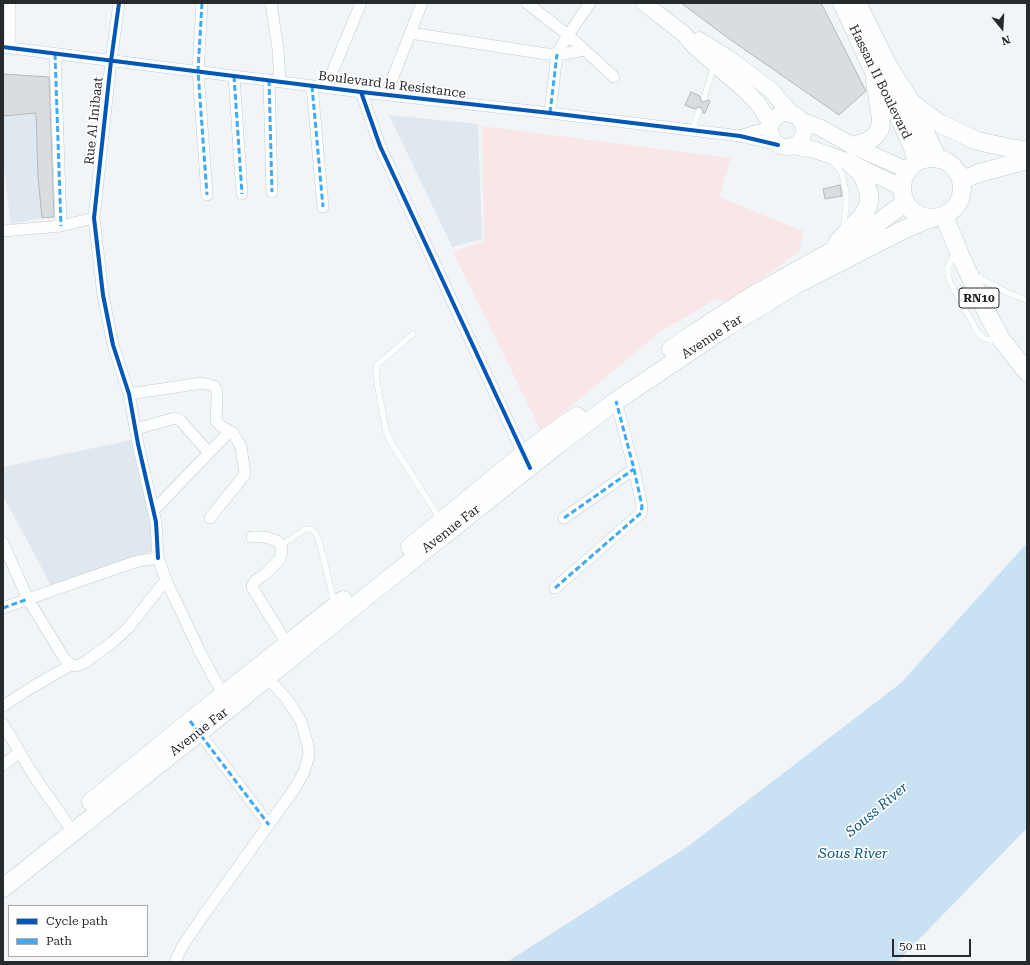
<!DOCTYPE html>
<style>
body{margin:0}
#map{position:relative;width:1030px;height:965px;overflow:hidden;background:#f1f5f8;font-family:"Roboto Serif",serif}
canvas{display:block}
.frame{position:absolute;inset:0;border:4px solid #272a2c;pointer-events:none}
.legend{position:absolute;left:8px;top:905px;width:140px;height:52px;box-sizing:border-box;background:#fff;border:1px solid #a9aaab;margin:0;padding:5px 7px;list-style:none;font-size:12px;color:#272a2c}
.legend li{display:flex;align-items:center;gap:8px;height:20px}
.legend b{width:20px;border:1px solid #a9aaab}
.north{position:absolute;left:982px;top:8px;width:40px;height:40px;-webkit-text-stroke:3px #fff;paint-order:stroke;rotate:162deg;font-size:11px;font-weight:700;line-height:16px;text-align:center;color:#272a2c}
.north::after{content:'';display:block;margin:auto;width:14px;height:18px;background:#272a2c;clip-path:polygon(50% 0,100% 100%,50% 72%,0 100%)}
.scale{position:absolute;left:892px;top:939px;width:79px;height:18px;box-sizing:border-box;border:2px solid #272a2c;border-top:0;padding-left:5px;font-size:12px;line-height:14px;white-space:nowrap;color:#272a2c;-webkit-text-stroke:3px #fff;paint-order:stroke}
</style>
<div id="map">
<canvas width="1030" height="965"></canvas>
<div class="frame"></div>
<ul class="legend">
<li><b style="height:5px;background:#0057b8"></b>Cycle path</li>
<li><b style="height:5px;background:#3fa9f5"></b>Path</li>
</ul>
<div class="north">N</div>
<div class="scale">50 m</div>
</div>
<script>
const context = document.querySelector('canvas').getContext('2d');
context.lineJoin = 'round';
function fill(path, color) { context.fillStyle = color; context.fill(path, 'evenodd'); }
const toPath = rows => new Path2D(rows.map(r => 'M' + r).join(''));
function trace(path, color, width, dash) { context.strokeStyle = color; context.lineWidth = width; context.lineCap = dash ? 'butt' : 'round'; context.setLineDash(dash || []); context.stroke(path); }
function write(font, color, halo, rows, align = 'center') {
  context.font = font + ' "Roboto Serif",serif'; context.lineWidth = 3.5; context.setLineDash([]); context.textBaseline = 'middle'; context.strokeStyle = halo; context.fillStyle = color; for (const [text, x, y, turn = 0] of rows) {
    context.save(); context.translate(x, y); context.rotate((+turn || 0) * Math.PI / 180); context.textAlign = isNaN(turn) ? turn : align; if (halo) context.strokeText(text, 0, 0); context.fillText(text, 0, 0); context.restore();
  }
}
fill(toPath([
 [3,74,34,76,38,162,42,218,11,224,3,162],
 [389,115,478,124,482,239,452,247],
 [136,439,157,549,53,589,3,496,3,467]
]), '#dfe8ef');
fill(toPath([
 [482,126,731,158,719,197,803,231,799,252,729,301,715,300,661,331,541,431,453,252,484,241]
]), '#f9e7e8');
fill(toPath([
 [1027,543,1027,828,897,962,507,962,687,847,901,683]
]), '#c8e1f3');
const building = toPath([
 [681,3,821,3,866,91,839,115,728,38,681,3],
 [3,74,49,77,54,217,42,218,38,177,36,113,3,116,3,74],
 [691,92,700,96,700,99,702,102,705,102,708,100,710,101,705,113,703,113,703,110,701,107,698,107,695,109,685,105,691,92],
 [840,185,842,196,825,199,823,189,840,185]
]);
fill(building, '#d9dddf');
trace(building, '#b6b8bb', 1);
const service = toPath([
 [704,98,712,72,712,65],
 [692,130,699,111],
 [833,162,837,166,842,174,846,192,846,208,844,221,844,229],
 [955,254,948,266,948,275,950,282,978,333,983,338,989,340,998,340],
 [976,276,1008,293,1027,300],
 [413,334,377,365,376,372,378,388,386,431,391,442,440,519],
 [281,545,306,529,310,529,316,533,320,544,334,602]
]);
const minor = toPath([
 [119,3,111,61,94,218,103,295,113,345,129,394,138,444,156,522,158,558],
 [202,3,198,71,207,195],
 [271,3,278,49,280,82],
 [527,3,568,35,614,77],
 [410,33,547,54,564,54,584,50],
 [3,47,361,92,550,113,740,136,778,145],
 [10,48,10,3],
 [55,54,61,226],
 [234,76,242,194],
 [269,80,272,192],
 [312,86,323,207],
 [326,87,361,3],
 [361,92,380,146,526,460],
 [386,95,422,3],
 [550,113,557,54,568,35,590,3],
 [742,135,770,127],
 [3,231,61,226,94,218],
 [129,394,202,383,214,386,217,391,217,399,216,421,221,426,233,433,236,438,241,447,245,474,210,518],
 [136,429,175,418,181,421,209,453],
 [153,511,230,431],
 [564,518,634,469],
 [252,537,265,537,277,541,281,545,282,550,280,559,265,574,255,581,252,587,287,644],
 [3,543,28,599,123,566,138,561,158,558,166,580,201,654,223,695],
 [555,588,641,513,642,506,634,469,616,401],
 [3,608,28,599,64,658,71,665,75,666,84,663,114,641,128,628,166,580],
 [3,706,34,686,71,665],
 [3,724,34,776,73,832],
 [196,728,269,825],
 [3,765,19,753],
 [175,962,182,947,198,923,295,788,304,772,307,762,309,755,308,746,301,721,286,698,263,673]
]);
const secondary = toPath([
 [644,3,684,34,694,46,749,94,759,105,771,124],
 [699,40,731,60,771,90,792,115],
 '770 130a17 17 0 1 1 34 0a17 17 0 1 1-34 0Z',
 [800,120,821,128,853,146,907,170],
 [792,146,815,150,849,162,901,187]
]);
const primary = toPath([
 [842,3,874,72,896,110,913,148,917,161],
 [857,3,887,64,911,102,937,158],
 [913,104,939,123,977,141,1015,149,1027,150],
 [853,146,868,141,875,136,880,129,881,118,875,81],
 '902 188a30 30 0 1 1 60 0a30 30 0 1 1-60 0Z',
 [962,180,979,173,1027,160],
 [944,216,960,255,988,315,1001,339,1027,372],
 [837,243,863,215,867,208,869,201,869,194,864,179,860,172,849,162],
 [671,349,696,332,755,294,861,235,905,203],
 [410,547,511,464,548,436,577,416],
 [91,802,190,721,343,600],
 [3,888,231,707,361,601,556,446,616,401,725,328,797,284,905,229,931,218]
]);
trace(service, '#c7cacd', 6);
trace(minor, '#c7cacd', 12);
trace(secondary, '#c7cacd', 17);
trace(primary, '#c7cacd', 19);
trace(service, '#fdfefe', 5.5);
trace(minor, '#fdfefe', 11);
trace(secondary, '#fdfefe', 16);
trace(primary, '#fdfefe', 18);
trace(toPath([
 [202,3,198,71,207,195],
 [55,54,61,226],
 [234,76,242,194],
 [269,80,272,192],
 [312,86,323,207],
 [550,113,557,54],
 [564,518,634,469],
 [555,588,641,513,642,506,634,469,616,401],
 [3,608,28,599],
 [190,721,269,825]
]), '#3fa9f5', 3, [6, 3]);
trace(toPath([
 [119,3,111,61,94,218,103,295,113,345,129,394,138,444,156,522,158,558],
 [3,47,361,92,550,113,740,136,778,145],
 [361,92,380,146,530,468]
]), '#0057b8', 4);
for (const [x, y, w] of [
 [979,298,40]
]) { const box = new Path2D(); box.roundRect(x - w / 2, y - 10, w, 20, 3); context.fillStyle = '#fff'; context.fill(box); trace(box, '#272a2c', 1); }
write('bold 12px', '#272a2c', null, [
 ["RN10",979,298]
]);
write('13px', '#272a2c', '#fff', [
 ["Hassan II Boulevard",880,82,64],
 ["Boulevard la Resistance",392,85,7],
 ["Rue Al Inibaat",94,121,-84],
 ["Avenue Far",712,337,-33],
 ["Avenue Far",451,529,-38],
 ["Avenue Far",199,732,-38]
]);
write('italic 14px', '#0b547c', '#fff', [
 ["Souss River",877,810,-40],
 ["Sous River",853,854]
]);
</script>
